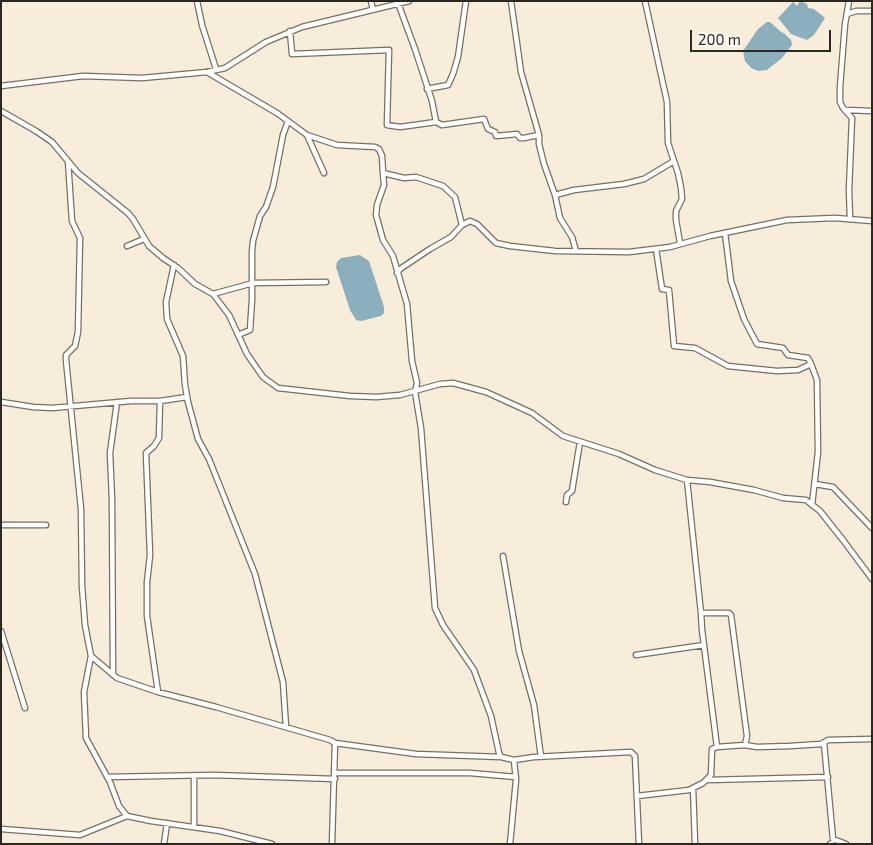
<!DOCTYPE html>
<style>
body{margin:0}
#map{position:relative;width:873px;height:845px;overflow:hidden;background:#f8ecdb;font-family:"Exo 2",sans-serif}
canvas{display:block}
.frame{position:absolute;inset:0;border:2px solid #2c2721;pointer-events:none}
.scale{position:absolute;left:690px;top:30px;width:141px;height:22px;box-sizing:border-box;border:2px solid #2c2721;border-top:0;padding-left:6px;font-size:15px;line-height:18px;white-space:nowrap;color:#2c2721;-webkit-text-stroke:4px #fffaf4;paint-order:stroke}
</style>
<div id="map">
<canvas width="873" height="845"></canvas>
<div class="frame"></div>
<div class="scale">200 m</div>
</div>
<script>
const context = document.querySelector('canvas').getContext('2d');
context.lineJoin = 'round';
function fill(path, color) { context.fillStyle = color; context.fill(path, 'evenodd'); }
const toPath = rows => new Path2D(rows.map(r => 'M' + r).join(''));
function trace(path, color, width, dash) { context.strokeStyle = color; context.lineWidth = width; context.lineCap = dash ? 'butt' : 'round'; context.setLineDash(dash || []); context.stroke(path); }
fill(toPath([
 [800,1,807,4,808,8,814,9,825,18,814,35,807,40,791,34,778,18,793,2,797,6],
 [767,22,770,22,780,31,785,34,791,40,792,45,782,58,767,70,758,71,751,68,745,61,743,51,758,29],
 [360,255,369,261,384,307,384,313,381,316,361,321,356,320,350,310,336,267,337,262,341,258]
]), '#8bafbc');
const minor = toPath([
 [197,1,202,25,216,69],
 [371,1,373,10],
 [511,1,521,72,539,135,539,144,544,164,555,195,560,218,572,237,576,251],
 [645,1,667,102,668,143,678,173,681,188,682,199,676,211,676,220,680,243],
 [849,1,845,24,840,87,840,102,843,108,852,118,849,190,850,218],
 [398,3,415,49,432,101,436,122,442,125,484,119,488,129,495,132,496,136,517,134,520,138,524,138,539,135],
 [847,14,856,11,872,11],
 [290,31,292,54,389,50,387,125,400,127,436,122],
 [207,72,277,113,307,135,337,145,375,147,379,149,382,156,383,173,404,178,416,177,443,186,455,197,462,225],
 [1,86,83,76,142,78,207,72,225,68,266,42,302,27,409,1],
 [427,89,448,85,453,74,458,57,466,1],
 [846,110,872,111],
 [1,111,36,131,52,142,78,173,128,213,133,219,149,246,163,258,178,268,195,284,213,294,229,315,247,354,263,377,278,388,350,396,376,397,400,395,440,384,453,383,486,392,532,413,563,436,619,454,655,470,687,480,710,482,754,490,783,498,806,500,820,511,843,540,872,579],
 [307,135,324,173],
 [68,161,72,221,80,238,78,332,75,346,66,355,66,360,81,509,82,586,85,625,91,656,84,692,86,738,110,782,119,806,127,816],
 [383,173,384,185,377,205,376,215,383,240,393,256,407,304,412,361,417,383,415,392,421,428,435,608,443,625,474,670,491,716,499,753,501,757,514,760,516,780,510,844],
 [555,195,574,190,624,184,644,179,674,161],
 [725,233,731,281,744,319,757,344,783,348,788,355,808,358,811,364,817,380,818,452,812,505],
 [127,246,144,239],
 [656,249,662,289,669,290,674,346,695,348,728,366,777,371,798,370,811,364],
 [174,265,166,302,167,319,183,356,185,385,188,402,198,439,209,459,255,574,283,682,286,727],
 [397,273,400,269,430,249,451,237,462,225,470,221,477,224,496,243,510,246,555,251,629,252,670,247,710,236,787,220,835,218,872,221],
 [213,294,253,283,326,282],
 [238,335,250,330,252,300,252,252,253,241,260,216,266,207,273,187,283,135,288,121],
 [1,402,33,407,52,408,131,401,160,401,187,397],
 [815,484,833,487,872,528],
 [566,502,567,495,572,491,580,442],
 [1,525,46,525],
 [503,556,519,651,534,705,541,757],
 [701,613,702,630,717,747],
 [1,631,25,708],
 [636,655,704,645],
 [91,656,117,678,158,692,216,707,330,740,335,743,416,754,501,757],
 [113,675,112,499,110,453,117,402],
 [158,692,147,616,147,582,150,555,146,453,154,446,159,438,160,401],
 [824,743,833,839,846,844],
 [745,745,757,747,790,746,821,744,828,740,872,739],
 [514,760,534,757,631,752,635,756,639,844],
 [335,773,470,773,516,777],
 [194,776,194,827],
 [107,777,214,775,335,779],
 [708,780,828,777],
 [693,788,695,844],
 [637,796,689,790,703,783,711,775,712,749,717,747,745,745,747,736,731,615,729,613,701,613,687,480],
 [1,829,80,835,127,816,151,821,220,831,272,844],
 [164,844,167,823],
 [332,844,335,743],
 [830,844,832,843]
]);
trace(minor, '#796f60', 7);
trace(minor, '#fff', 4.5);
</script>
